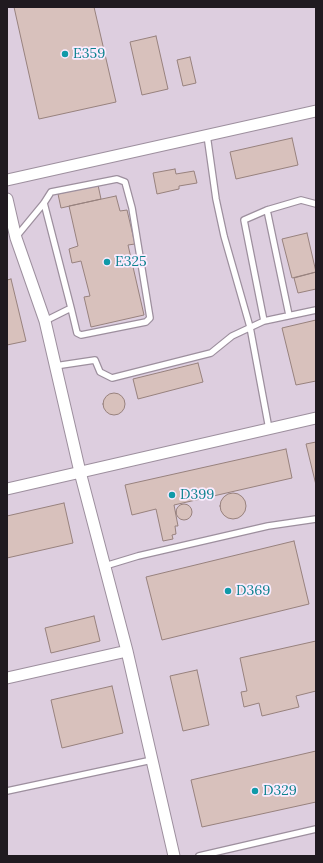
<!DOCTYPE html>
<style>
body{margin:0}
#map{position:relative;width:323px;height:863px;overflow:hidden;background:#eedff0;font-family:Lora,serif}
canvas{display:block}
.frame{position:absolute;inset:0;border:8px solid #201a20;pointer-events:none}
</style>
<div id="map">
<canvas width="323" height="863"></canvas>
<div class="frame"></div>
</div>
<script>
const context = document.querySelector('canvas').getContext('2d');
context.lineJoin = 'round';
function fill(path, color) { context.fillStyle = color; context.fill(path, 'evenodd'); }
const toPath = rows => new Path2D(rows.map(r => 'M' + r).join(''));
function trace(path, color, width, dash) { context.strokeStyle = color; context.lineWidth = width; context.lineCap = dash ? 'butt' : 'round'; context.setLineDash(dash || []); context.stroke(path); }
function write(font, color, halo, rows, align = 'center') {
  context.font = font + ' Lora,serif'; context.lineWidth = 3.5; context.setLineDash([]); context.textBaseline = 'middle'; context.strokeStyle = halo; context.fillStyle = color; for (const [text, x, y, turn = 0] of rows) {
    context.save(); context.translate(x, y); context.rotate((+turn || 0) * Math.PI / 180); context.textAlign = isNaN(turn) ? turn : align; if (halo) context.strokeText(text, 0, 0); context.fillText(text, 0, 0); context.restore();
  }
}
fill(toPath([
 [7,7,316,7,316,856,7,856]
]), '#ddcedf');
const building = toPath([
 [14,7,94,7,116,102,39,119,14,7],
 [156,36,168,89,142,95,130,42,156,36],
 [190,57,196,83,183,86,177,60,190,57],
 [292,138,298,165,236,179,230,152,292,138],
 [175,169,176,174,194,171,197,183,179,186,179,189,157,194,153,173,175,169],
 [98,185,101,199,61,208,58,194,98,185],
 [116,196,120,211,127,210,135,244,128,245,144,315,91,327,84,297,90,296,81,261,72,263,69,249,78,246,69,206,116,196],
 [307,233,316,272,292,278,282,239,307,233],
 [316,272,316,289,298,293,294,278,316,272],
 [11,279,26,341,7,345,7,280,11,279],
 [316,320,316,381,296,385,282,328,316,320],
 [198,363,203,382,138,399,133,379,198,363],
 '103 404a11 11 0 1 1 22 0a11 11 0 1 1-22 0Z',
 [316,442,316,485,306,444,316,442],
 [286,449,292,478,174,505,178,526,175,526,176,534,172,535,173,539,163,541,156,509,132,515,125,485,286,449],
 '220 506a13 13 0 1 1 26 0a13 13 0 1 1-26 0Z',
 [64,503,73,543,7,558,7,516,64,503],
 '176 512a8 8 0 1 1 16 0a8 8 0 1 1-16 0Z',
 [294,541,309,604,162,640,146,577,294,541],
 [94,616,100,641,51,653,45,628,94,616],
 [316,641,316,691,296,696,299,707,262,716,259,703,244,707,241,692,247,691,240,658,316,641],
 [197,670,209,725,183,731,170,676,197,670],
 [112,686,123,733,62,748,51,700,112,686],
 [316,751,316,802,202,827,191,780,316,751]
]);
fill(building, '#d8c1bc');
trace(building, '#98827e', 1);
const lane = toPath([
 [207,135,216,199,224,236,250,327,269,429],
 [44,203,71,308],
 [16,237,44,203,51,192,117,179,125,182,132,208,150,318,146,322,81,335,77,333,71,308,45,321],
 [289,315,267,210,301,200,316,204],
 [264,321,244,220,267,210],
 [55,366,95,360,100,372,112,378,211,353,232,336,264,321,316,310],
 [105,566,138,556,268,526,316,519],
 [7,791,152,760],
 [199,856,316,829]
]);
const street = toPath([
 [7,180,316,111],
 [7,199,16,238,45,321,80,472,127,651,174,856],
 [7,489,316,418],
 [7,678,127,651]
]);
trace(lane, '#9d8f9e', 8);
trace(street, '#9d8f9e', 13);
trace(lane, '#fff', 5.5);
trace(street, '#fff', 11);
for (const [x, y, r, color] of [
 [65,54,4,"#0f9aa8"],
 [107,262,4,"#0f9aa8"],
 [172,495,4,"#0f9aa8"],
 [228,591,4,"#0f9aa8"],
 [255,791,4,"#0f9aa8"]
]) { const dot = new Path2D(); dot.arc(x, y, r, 0, 2 * Math.PI); context.fillStyle = color; context.fill(dot); trace(dot, '#fbecfe', 1.5); }
write('14px', '#0d838f', '#fbecfe', [
 ["E359",73,54],
 ["E325",115,262],
 ["D399",180,495],
 ["D369",236,591],
 ["D329",263,791]
], 'left');
</script>
